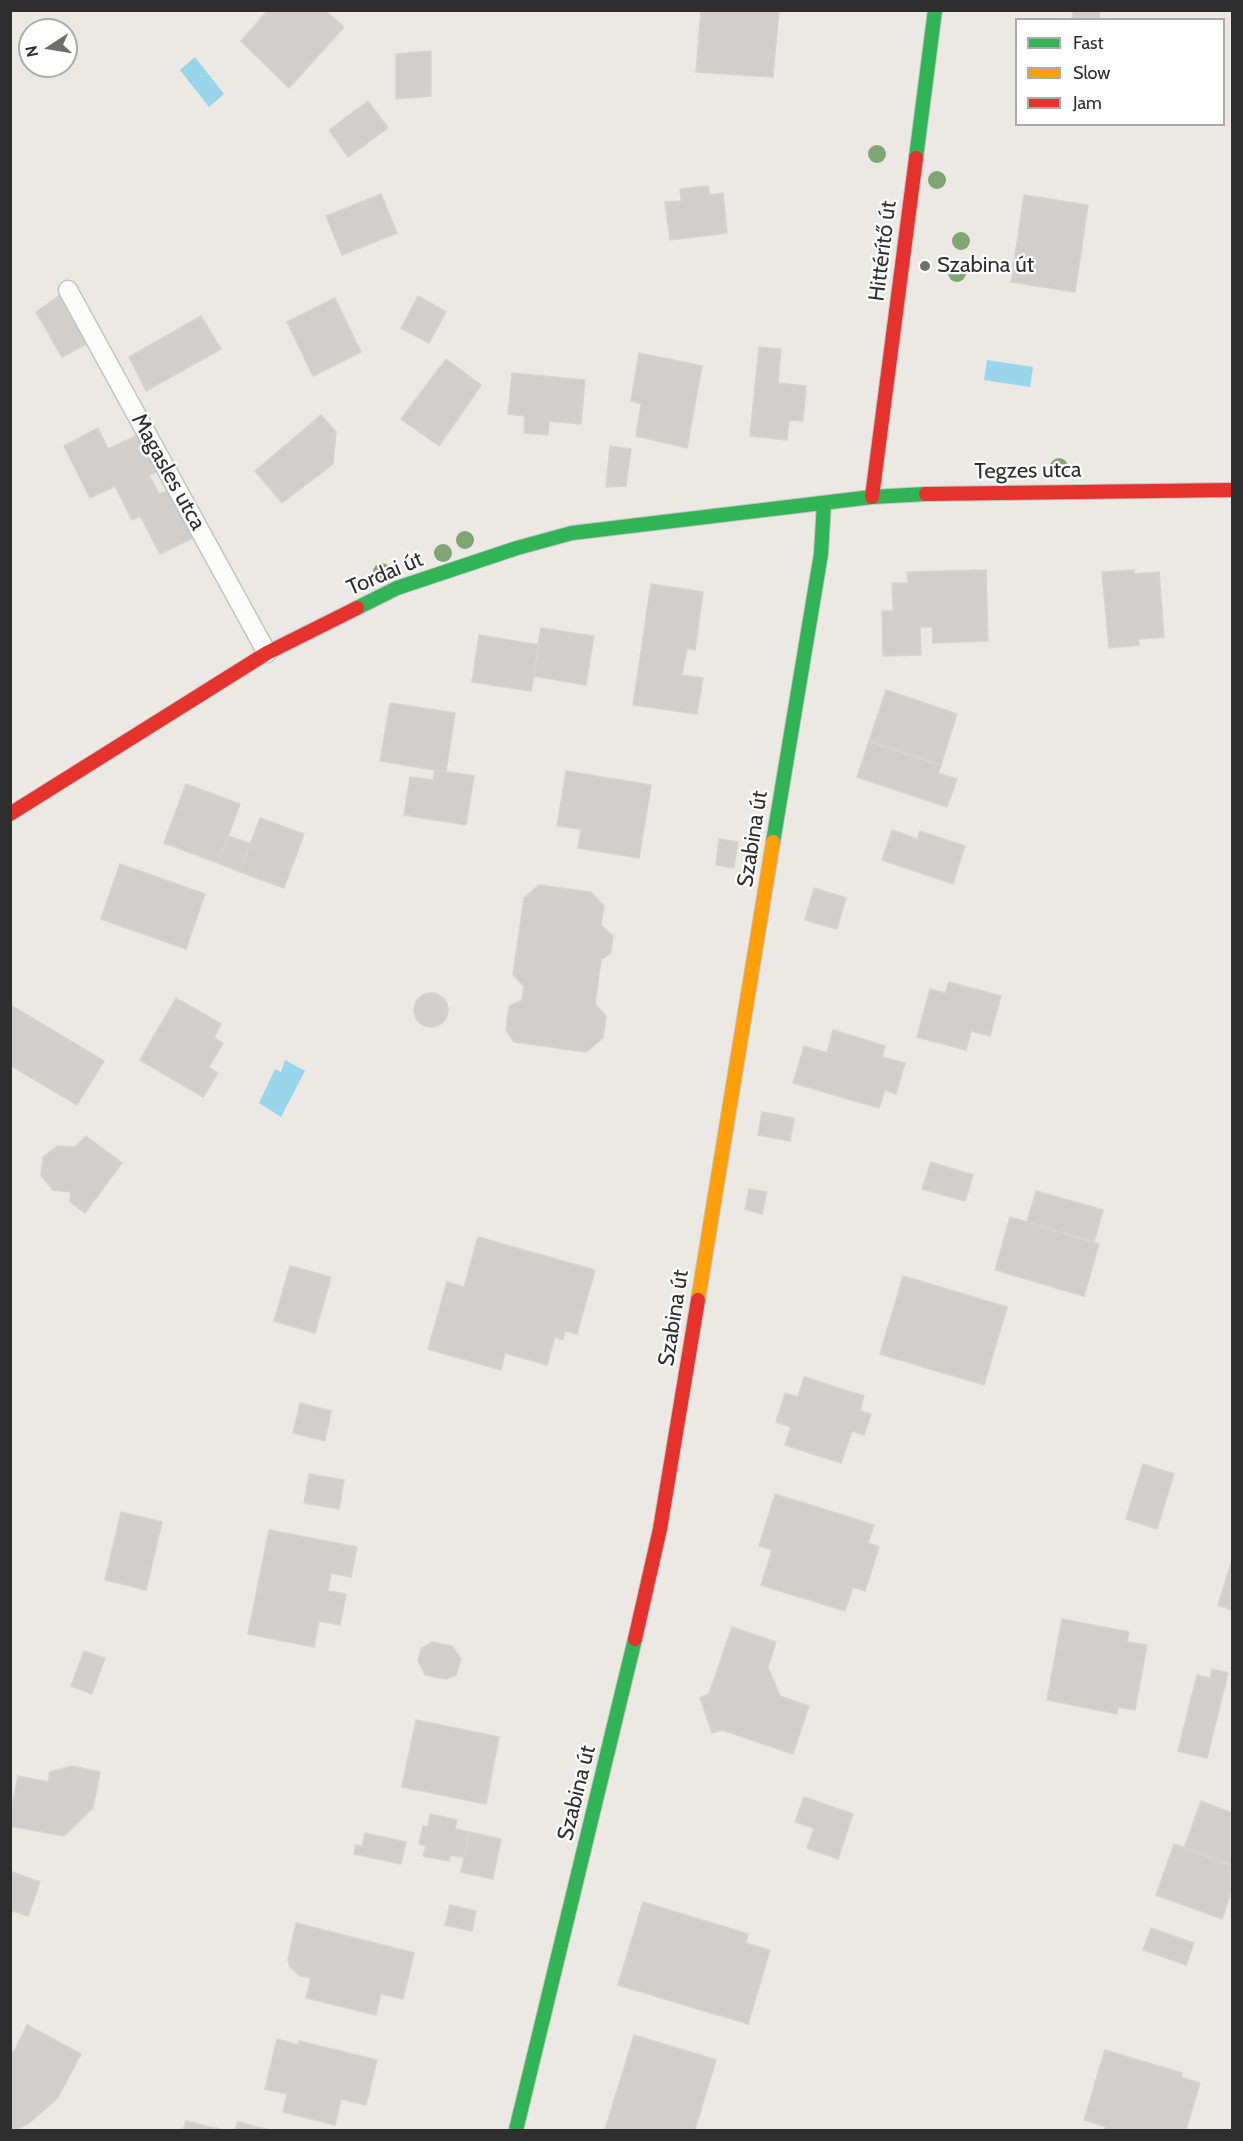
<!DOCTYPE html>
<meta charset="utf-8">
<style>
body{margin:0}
#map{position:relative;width:1243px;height:2141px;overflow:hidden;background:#ece8e4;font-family:Cabin,sans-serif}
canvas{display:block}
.frame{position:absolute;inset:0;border:12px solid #2e2e2e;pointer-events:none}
.legend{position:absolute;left:1015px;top:18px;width:210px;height:108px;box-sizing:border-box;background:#fff;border:2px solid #ababab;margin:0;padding:8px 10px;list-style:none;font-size:18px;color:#2e2e2e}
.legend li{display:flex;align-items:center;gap:12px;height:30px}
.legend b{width:30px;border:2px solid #ababab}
.north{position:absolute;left:18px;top:18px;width:60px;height:60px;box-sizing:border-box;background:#fff;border:2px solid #ababab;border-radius:50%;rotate:258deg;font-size:16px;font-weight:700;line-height:24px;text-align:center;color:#2e2e2e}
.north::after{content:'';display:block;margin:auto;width:21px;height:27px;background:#706f6e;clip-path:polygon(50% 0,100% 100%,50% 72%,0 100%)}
</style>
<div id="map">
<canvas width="1243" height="2141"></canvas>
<div class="frame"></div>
<ul class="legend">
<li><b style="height:8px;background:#30b455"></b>Fast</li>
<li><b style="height:8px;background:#ff9f0a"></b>Slow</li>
<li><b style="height:8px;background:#e5322d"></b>Jam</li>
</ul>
<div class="north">N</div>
</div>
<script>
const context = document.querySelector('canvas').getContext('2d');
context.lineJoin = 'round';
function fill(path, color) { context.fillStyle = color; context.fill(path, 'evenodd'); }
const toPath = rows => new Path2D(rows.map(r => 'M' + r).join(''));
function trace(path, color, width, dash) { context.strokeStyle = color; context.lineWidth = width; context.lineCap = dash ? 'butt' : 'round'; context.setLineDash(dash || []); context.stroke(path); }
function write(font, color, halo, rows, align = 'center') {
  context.font = font + ' Cabin,sans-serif'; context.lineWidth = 4.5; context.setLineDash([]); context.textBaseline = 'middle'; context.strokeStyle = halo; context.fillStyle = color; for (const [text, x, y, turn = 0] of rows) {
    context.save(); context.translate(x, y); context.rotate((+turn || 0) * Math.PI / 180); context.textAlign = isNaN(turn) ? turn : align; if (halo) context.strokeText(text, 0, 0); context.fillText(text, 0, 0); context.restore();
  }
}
fill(toPath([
 [195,57,224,94,209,107,180,70],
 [987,360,1033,367,1030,387,984,380],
 [285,1060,305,1071,281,1117,259,1103,275,1069,281,1072]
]), '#99d6ec');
const building = toPath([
 [268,10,325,10,344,27,289,88,241,41,268,10],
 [701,10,779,10,773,77,696,72,701,10],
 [1073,10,1100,10,1099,20,1072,20,1073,10],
 [431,51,431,96,396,99,396,54,431,51],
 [368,101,388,128,348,157,329,130,368,101],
 [709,186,709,195,723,193,727,233,670,240,665,202,681,201,680,189,709,186],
 [381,194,397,233,342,255,326,216,381,194],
 [1024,195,1088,205,1075,292,1011,282,1024,195],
 [61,294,88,343,62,357,36,312,61,294],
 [418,296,446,312,429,343,401,328,418,296],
 [335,298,361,352,313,376,287,322,335,298],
 [201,316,221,349,146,391,129,357,201,316],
 [759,347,781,349,778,383,806,386,803,421,789,420,787,440,750,436,759,347],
 [639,353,702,366,687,448,636,436,641,404,631,401,639,353],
 [446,359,481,385,439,446,401,419,446,359],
 [512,373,585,380,581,424,549,421,548,435,524,433,525,416,508,414,512,373],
 [321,415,336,432,333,464,282,503,255,471,321,415],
 [98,428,108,449,138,435,157,472,149,475,159,494,168,491,193,538,160,554,140,516,132,520,115,486,90,498,64,446,98,428],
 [610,446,631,449,626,486,606,487,610,446],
 [986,570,988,641,933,643,932,627,920,627,921,655,883,656,882,611,893,611,892,583,908,583,907,572,986,570],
 [1134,570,1134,574,1159,572,1164,637,1138,639,1139,645,1109,648,1102,572,1134,570],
 [651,584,703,592,695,650,687,648,682,675,703,678,697,714,633,705,651,584],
 [541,628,594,636,586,685,533,676,541,628],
 [479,635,539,645,531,691,472,682,479,635],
 [886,690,957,714,941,765,869,741,886,690],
 [390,703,455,713,446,772,380,761,390,703],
 [869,741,941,765,938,773,957,779,947,807,857,777,869,741],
 [435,770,474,776,466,825,404,815,410,777,433,780,435,770],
 [566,771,651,785,639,858,578,848,581,829,557,826,566,771],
 [186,784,240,804,218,863,164,843,186,784],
 [260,818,304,834,284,888,240,872,260,818],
 [892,830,917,839,920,831,965,846,953,884,882,860,892,830],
 [228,836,251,844,240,872,218,863,228,836],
 [719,839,738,842,734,868,716,865,719,839],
 [120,864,205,894,186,949,101,919,120,864],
 [539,885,591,892,604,906,601,925,613,936,611,953,601,960,595,1004,606,1016,603,1038,586,1052,514,1042,506,1030,509,1006,522,1000,524,986,513,975,524,898,539,885],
 [814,888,846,898,837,929,805,920,814,888],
 [949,982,1001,996,990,1036,971,1031,966,1050,917,1037,930,989,945,993,949,982],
 '414 1010a17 17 0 1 1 34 0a17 17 0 1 1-34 0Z',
 [176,998,221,1024,214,1038,223,1043,209,1067,218,1073,203,1097,140,1060,176,998],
 [12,1006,104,1061,77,1105,10,1065,10,1009,12,1006],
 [833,1030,885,1046,882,1057,905,1063,896,1094,885,1090,879,1108,793,1083,804,1046,827,1053,833,1030],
 [762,1112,794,1118,790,1141,758,1135,762,1112],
 [86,1136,122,1163,85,1213,70,1202,71,1192,53,1190,41,1176,43,1157,57,1146,75,1147,86,1136],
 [931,1162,973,1175,965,1201,922,1189,931,1162],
 [749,1189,767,1192,762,1214,745,1209,749,1189],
 [1036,1191,1103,1210,1094,1242,1027,1222,1036,1191],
 [1010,1217,1099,1244,1084,1296,995,1270,1010,1217],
 [478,1237,595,1270,577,1334,565,1331,563,1340,555,1337,547,1365,505,1353,501,1370,428,1349,447,1282,464,1287,478,1237],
 [290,1266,331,1277,315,1333,274,1321,290,1266],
 [903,1276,1007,1307,984,1385,880,1354,903,1276],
 [804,1377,864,1396,860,1411,871,1414,864,1435,852,1431,841,1463,785,1445,791,1427,776,1422,785,1393,798,1397,804,1377],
 [300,1403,331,1411,325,1441,293,1433,300,1403],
 [1143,1464,1174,1474,1157,1529,1126,1519,1143,1464],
 [309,1474,344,1480,339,1509,304,1503,309,1474],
 [775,1494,874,1525,868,1543,879,1547,865,1591,853,1587,845,1611,761,1585,772,1550,759,1546,775,1494],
 [121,1512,162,1522,146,1590,105,1580,121,1512],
 [269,1530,357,1547,351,1577,331,1573,328,1591,346,1594,340,1625,319,1621,314,1647,248,1634,269,1530],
 [1231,1563,1232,1563,1232,1610,1218,1605,1231,1563],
 [1062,1619,1129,1632,1127,1642,1147,1645,1135,1710,1118,1707,1117,1714,1047,1700,1062,1619],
 [732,1627,776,1642,768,1667,780,1696,809,1706,793,1754,722,1730,712,1733,700,1698,709,1694,732,1627],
 [432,1642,452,1646,461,1659,456,1675,446,1679,425,1675,418,1660,421,1649,432,1642],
 [84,1651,105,1658,92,1694,71,1686,84,1651],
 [1212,1669,1228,1673,1207,1758,1178,1751,1197,1675,1210,1678,1212,1669],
 [416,1720,499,1737,486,1804,402,1787,416,1720],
 [72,1766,100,1772,93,1808,64,1836,10,1826,10,1816,18,1776,48,1782,50,1772,72,1766],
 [804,1797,853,1814,838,1859,807,1848,814,1828,795,1822,804,1797],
 [1201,1801,1232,1813,1232,1866,1184,1848,1201,1801],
 [430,1814,457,1820,455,1829,469,1832,464,1858,451,1855,449,1861,423,1856,426,1846,419,1844,423,1826,428,1827,430,1814],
 [469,1832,501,1839,493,1879,461,1872,469,1832],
 [365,1833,406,1842,401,1864,354,1854,356,1845,362,1846,365,1833],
 [1174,1844,1232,1866,1232,1889,1222,1919,1156,1895,1174,1844],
 [10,1871,40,1882,28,1916,10,1910,10,1871],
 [643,1902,748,1934,746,1943,770,1950,748,2024,618,1985,643,1902],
 [450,1905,476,1911,472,1931,445,1925,450,1905],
 [296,1923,414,1953,403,1999,381,1994,376,2015,306,1998,311,1978,300,1976,290,1967,288,1959,296,1923],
 [1151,1928,1194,1943,1186,1965,1143,1950,1151,1928],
 [27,2025,81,2054,57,2099,29,2123,15,2130,10,2130,10,2055,15,2050,27,2025],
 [634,2035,716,2060,695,2130,605,2130,634,2035],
 [277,2039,298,2045,299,2041,377,2060,366,2105,341,2099,335,2125,283,2112,287,2094,265,2089,277,2039],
 [1105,2050,1182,2073,1181,2077,1200,2083,1186,2130,1104,2130,1106,2127,1084,2120,1105,2050],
 [186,2121,223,2130,183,2130,186,2121],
 [238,2122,270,2130,235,2130,238,2122]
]);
fill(building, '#d1cecb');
trace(building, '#d7d4d0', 1.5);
const lane = toPath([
 [68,290,267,653]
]);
const fast = toPath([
 [916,158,935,10],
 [357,608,397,588,517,548,572,533,872,497,926,494],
 [773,842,821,554,824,503],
 [516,2130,635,1639]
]);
const slow = toPath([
 [698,1300,773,842]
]);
const jam = toPath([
 [926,494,1232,490],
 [872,497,916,158],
 [10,814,267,653,357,608],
 [635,1639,660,1529,698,1300]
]);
trace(lane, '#c5c4c5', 21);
trace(fast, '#c5c4c5', 16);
trace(slow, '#c5c4c5', 16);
trace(jam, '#c5c4c5', 16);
trace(lane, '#fcfcfb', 18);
trace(fast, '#30b455', 14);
trace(slow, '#ff9f0a', 14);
trace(jam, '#e5322d', 14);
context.fillStyle = '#82a575';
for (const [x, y] of [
 [877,154],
 [937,180],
 [961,241],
 [957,273],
 [1059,467],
 [465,540],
 [443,553],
 [382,572]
]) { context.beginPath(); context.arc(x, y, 9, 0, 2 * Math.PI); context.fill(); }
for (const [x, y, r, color] of [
 [925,266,6,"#706f6e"]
]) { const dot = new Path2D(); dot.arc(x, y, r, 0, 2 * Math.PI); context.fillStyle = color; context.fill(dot); trace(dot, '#fff', 2); }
write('22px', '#2e2e2e', '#fff', [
 ["Hittérítő út",883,251,-83],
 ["Tegzes utca",1028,471,-1],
 ["Magasles utca",168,472,61],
 ["Tordai út",385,574,-23],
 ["Szabina út",753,839,-81],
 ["Szabina út",674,1318,-81],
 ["Szabina út",577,1793,-76]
]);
write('22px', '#2e2e2e', '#fff', [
 ["Szabina út",937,266]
], 'left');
</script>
